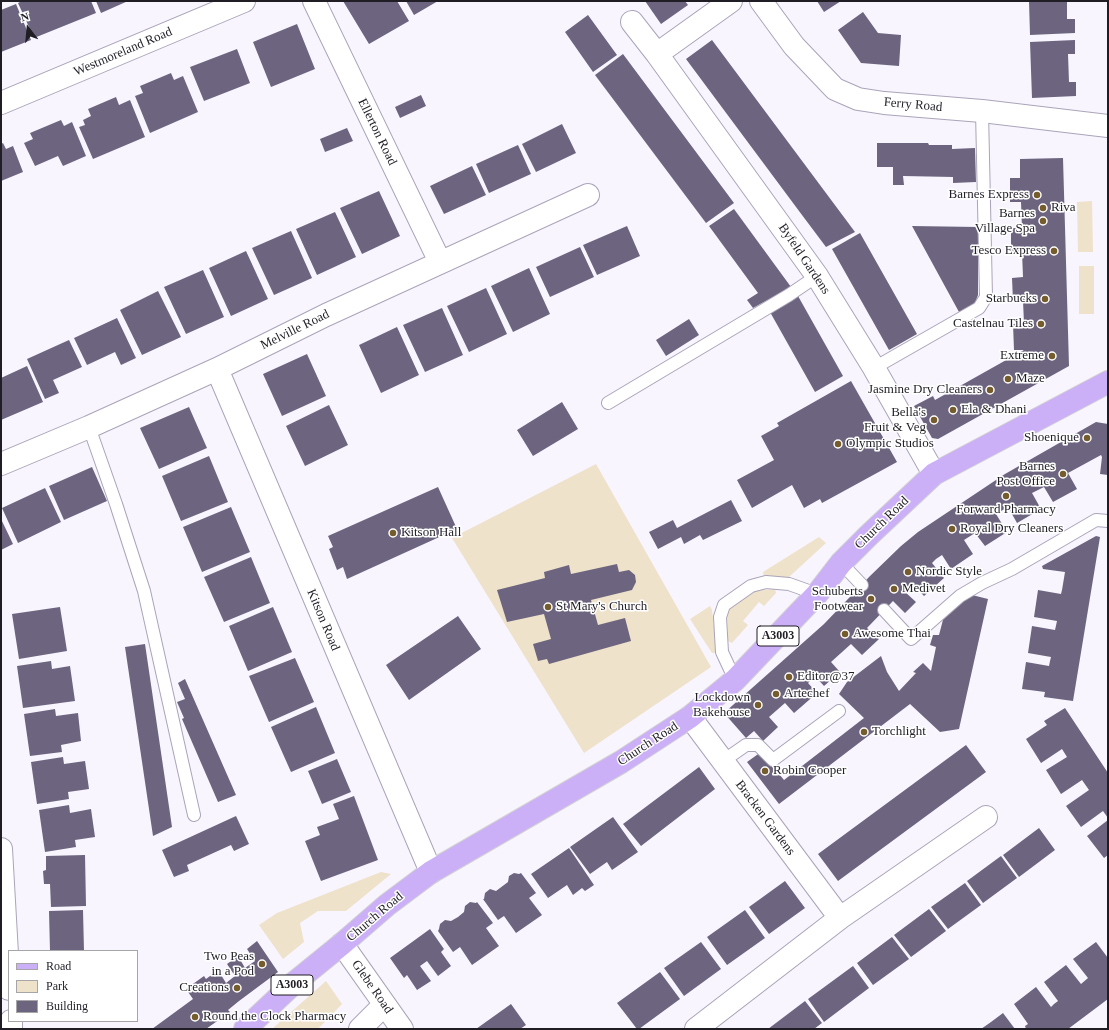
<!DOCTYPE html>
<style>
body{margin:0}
#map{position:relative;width:1109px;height:1030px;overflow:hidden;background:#f8f5fe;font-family:Georgia,serif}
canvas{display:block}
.frame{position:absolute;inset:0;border:2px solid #201d25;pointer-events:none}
.legend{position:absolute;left:8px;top:950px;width:130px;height:72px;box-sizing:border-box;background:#fff;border:1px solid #a6a5a8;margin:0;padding:5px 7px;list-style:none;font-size:12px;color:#201d25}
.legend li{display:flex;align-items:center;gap:8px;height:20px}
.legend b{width:20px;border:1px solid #a6a5a8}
.north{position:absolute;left:8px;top:8px;width:40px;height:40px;-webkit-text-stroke:3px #fff;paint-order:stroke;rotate:344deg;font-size:11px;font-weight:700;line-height:16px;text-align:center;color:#201d25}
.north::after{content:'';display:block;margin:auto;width:14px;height:18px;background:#201d25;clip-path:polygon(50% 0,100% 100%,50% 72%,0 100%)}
</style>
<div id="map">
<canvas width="1109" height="1030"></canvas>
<div class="frame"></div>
<ul class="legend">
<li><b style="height:5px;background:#cbaff7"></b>Road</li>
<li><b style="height:11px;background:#eee2ca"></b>Park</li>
<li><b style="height:11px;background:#6d657f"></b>Building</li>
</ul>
<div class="north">N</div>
</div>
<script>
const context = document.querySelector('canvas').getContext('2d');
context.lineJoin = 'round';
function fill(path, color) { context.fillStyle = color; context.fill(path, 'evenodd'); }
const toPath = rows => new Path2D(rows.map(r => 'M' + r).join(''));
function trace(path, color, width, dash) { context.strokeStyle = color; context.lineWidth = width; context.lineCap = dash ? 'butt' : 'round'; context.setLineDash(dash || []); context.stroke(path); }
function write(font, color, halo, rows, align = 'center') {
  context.font = font + ' Georgia,serif'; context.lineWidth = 3; context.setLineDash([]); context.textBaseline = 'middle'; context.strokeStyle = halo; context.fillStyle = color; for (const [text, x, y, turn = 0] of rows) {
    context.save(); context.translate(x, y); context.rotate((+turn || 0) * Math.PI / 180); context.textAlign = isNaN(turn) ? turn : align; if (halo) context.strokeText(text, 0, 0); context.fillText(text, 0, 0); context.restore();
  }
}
fill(toPath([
 [1092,201,1093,252,1078,252,1077,202],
 [1079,266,1094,266,1094,314,1079,314],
 [596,464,711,667,584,753,452,538],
 [819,537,826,543,789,577,764,577,763,572],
 [775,589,776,593,764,606,759,602,743,621,748,625,732,643,728,641,727,611,754,591],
 [710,606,712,610,717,653,712,653,690,619],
 [381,872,391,874,346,911,318,911,300,923,304,942,283,959,259,925,277,913],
 [326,981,342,1004,318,1029,272,1029]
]), '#eee2ca');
fill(toPath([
 [22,1,91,1,96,13,34,38,18,3],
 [96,1,128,1,101,13],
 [343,1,397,1,409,21,369,44],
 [406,1,438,1,414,15],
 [645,1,685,1,688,5,661,24],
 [817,1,841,1,824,12],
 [1029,1,1067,1,1067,19,1075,19,1075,33,1030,35],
 [16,4,31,40,1,52,1,10],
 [863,12,878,33,901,35,899,66,861,63,838,30],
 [588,15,617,55,593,72,565,32],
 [297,24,315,69,271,87,253,42],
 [712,40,782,134,855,232,826,247,799,211,686,59],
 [1075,40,1075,54,1068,54,1069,82,1076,82,1076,96,1032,98,1030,42],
 [237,49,250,83,204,101,190,67],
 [623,54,734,203,706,223,595,75],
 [171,73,174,80,183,76,198,112,150,133,135,96,143,93,140,86],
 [421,95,426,106,400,118,395,107],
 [116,97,119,105,130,100,145,137,93,159,79,127,85,125,83,120,91,116,88,109],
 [61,120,64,126,72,122,86,156,63,166,58,156,35,166,24,143,33,139,30,133],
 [562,124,576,153,536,172,522,144],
 [347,128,353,141,325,152,320,139],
 [3,143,6,149,13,146,23,172,1,181,1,144],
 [877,143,928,143,929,145,952,145,952,149,975,148,976,182,953,183,953,177,903,176,904,185,893,185,893,167,877,167],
 [518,145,531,174,489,193,476,164],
 [1063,158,1069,366,938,439,932,438,914,406,933,396,935,400,1024,350,1014,350,1013,324,1024,323,1023,301,1013,301,1012,278,1023,277,1022,252,1011,252,1011,228,1022,228,1021,202,1010,202,1010,178,1020,178,1020,159],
 [472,166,486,195,444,214,430,186],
 [379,191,400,236,362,254,340,208],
 [734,209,791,287,753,308,747,300,758,293,709,226],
 [335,212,356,257,317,275,296,229],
 [627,226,640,256,597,275,583,245],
 [912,226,978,227,978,295,975,303,959,312],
 [291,231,312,278,274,295,252,248],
 [860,233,917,334,889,350,832,249],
 [580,247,594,277,550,297,536,267],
 [246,251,268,299,231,316,209,268],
 [529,268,550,314,513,332,491,286],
 [203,270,224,317,186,334,164,287],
 [486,288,507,334,469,352,447,306],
 [158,291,181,337,142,355,120,310],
 [798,296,843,376,815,392,770,312],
 [442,308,463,355,425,372,403,325],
 [117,318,136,358,121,365,115,352,87,365,74,338],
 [689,319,699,335,666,356,656,340],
 [397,327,419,375,381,393,359,345],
 [69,340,82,367,53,380,59,393,45,399,27,359],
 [307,354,326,396,282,416,263,374],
 [27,366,43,402,1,420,1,378],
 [851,381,897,462,822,503,820,499,804,508,792,485,752,508,737,480,774,460,761,436,779,426,777,423],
 [562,402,578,429,533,456,517,430],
 [329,405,348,445,305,466,286,426],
 [189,407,207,448,159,469,140,428],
 [1096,422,1108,424,1108,475,1100,474,1102,457,1101,455,1068,473,1077,489,1053,502,1044,487,1032,493,1041,509,1017,523,1008,507,996,514,1007,532,985,546,975,533,964,540,973,554,951,569,942,555,936,559,932,563,944,578,924,596,912,583,904,591,916,602,905,613,893,601,867,628,879,639,862,655,851,644,831,662,840,672,824,686,815,676,808,683,817,693,801,707,794,713,785,703,769,717,778,727,763,741,754,731,746,738,724,713,824,624,870,576,901,546,918,532,1005,474],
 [209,456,228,502,181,521,162,476],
 [92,467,107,501,64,520,49,486],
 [438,487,457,529,347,579,343,567,337,570,329,549,333,547,328,536],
 [45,488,61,522,18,543,2,508],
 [731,500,742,521,703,540,700,535,684,544,681,537,658,549,649,532,673,520,677,528],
 [231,507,250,552,202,572,183,527],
 [1,519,13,544,1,550],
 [1096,536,1100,537,1073,701,1044,697,1045,692,1022,689,1026,662,1049,666,1050,661,1051,657,1028,653,1032,626,1055,630,1057,621,1034,617,1038,590,1061,594,1062,590,1065,572,1043,569,1042,566],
 [251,557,270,603,224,622,204,577],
 [617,564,619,572,629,570,635,575,636,582,632,590,591,600,598,625,625,618,631,641,549,664,547,659,538,661,533,644,551,639,544,614,507,622,497,590,545,578,544,572,569,565,571,574],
 [972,595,988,599,959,729,940,732,910,704,779,804,747,762,761,752,784,780,864,718,839,694,847,682,881,656,887,672,899,691,916,673,913,672,923,663,931,671,936,647,930,645,933,635,939,635,944,616],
 [60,607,67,651,19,659,12,614],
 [273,607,292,652,248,671,229,626],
 [458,616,481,649,409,700,386,665],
 [145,644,172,827,153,836,125,647],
 [295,658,314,702,269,722,249,676],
 [51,661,52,669,70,666,75,701,23,708,17,666],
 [185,679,236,795,218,802,182,719,184,718,177,702,185,699,178,683],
 [316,707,335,753,291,772,271,727],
 [1065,708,1108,773,1108,818,1103,811,1081,827,1066,806,1089,790,1082,780,1061,794,1046,770,1067,757,1062,749,1041,763,1026,739,1047,725,1044,721],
 [55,709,56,716,78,713,81,741,61,745,62,752,30,756,24,714],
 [966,745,986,772,838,881,818,854],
 [63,757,64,764,85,761,89,789,68,792,69,799,37,804,31,762],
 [337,759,351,792,322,804,308,771],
 [699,767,715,789,641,846,623,824],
 [354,796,378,860,321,881,305,841,320,835,317,827,339,819,333,804],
 [69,805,70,813,91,809,95,837,75,840,76,847,45,852,39,810],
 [236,816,249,844,234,851,231,845,187,865,189,871,174,877,162,850],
 [613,817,638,852,612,870,607,862,590,874,570,847],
 [1108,820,1108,855,1104,858,1087,836],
 [1039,828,1055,850,1019,877,1003,855],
 [569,848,594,885,585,891,582,888,573,895,567,885,548,898,531,874],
 [85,855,86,906,51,907,50,884,44,884,43,871,46,870,46,856],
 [1001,856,1017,878,983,903,967,881],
 [514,873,519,874,521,873,536,893,529,898,542,915,516,933,504,916,498,920,483,899,484,899,485,893,490,889,496,891,508,882,509,876],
 [785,881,805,908,769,934,749,907],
 [965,883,981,905,948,929,931,907],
 [470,902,476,903,477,902,493,923,486,928,499,946,472,965,460,947,453,952,438,931,439,929,440,924,445,920,451,921,458,917,464,912,465,906],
 [929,909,946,931,911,957,894,935],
 [83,910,84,951,50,951,49,911],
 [745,910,765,938,727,965,707,937],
 [430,929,444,949,441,952,451,966,438,976,427,961,420,966,431,981,417,990,407,975,404,978,390,958],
 [892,937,909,959,873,985,857,963],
 [257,941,278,972,239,1001,228,1010,230,1012,206,1029,152,1029,193,999,186,989,204,976,206,979,218,970,226,983,235,976,227,964,238,956,245,968,255,961,247,949],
 [701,942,721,969,684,996,664,968],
 [1096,942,1108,958,1108,999,1068,1029,1026,1029,1025,1026,1028,1024,1014,1004,1036,987,1051,1007,1054,1004,1058,1001,1044,982,1066,965,1081,984,1088,978,1073,959],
 [853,966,869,988,824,1022,808,999],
 [660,972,680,999,639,1029,637,1029,617,1003],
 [805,1001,822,1023,814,1029,768,1029],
 [511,1004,526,1025,520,1029,476,1029],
 [1003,1013,1015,1029,981,1029,991,1022]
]), '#6d657f');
const service = toPath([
 [874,368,979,308,986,297,982,111],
 [608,403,789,295,817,276],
 [89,427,116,504,144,591,194,815],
 [841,563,862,585],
 [884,610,911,639,960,596,982,583,1012,569,1096,520,1108,521],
 [735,680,722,652,720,617,724,605,751,586,766,582,789,584,817,594],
 [723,761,746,745,758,745,773,760,839,711]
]);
const minor = toPath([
 [314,1,440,262],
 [731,1,657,54,817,276,874,368,934,474],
 [632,22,657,54],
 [1,103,244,1],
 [217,369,431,872],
 [1,464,89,427,217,369,326,315,588,195],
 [690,717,840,918],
 [1,849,9,989],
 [342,944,402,1029],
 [11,1021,11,1029],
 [360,1029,384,1005],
 [696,1029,840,918,986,817]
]);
const tertiary = toPath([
 [761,1,794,46,835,89,858,99,884,103,982,111,1108,126]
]);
const primary = toPath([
 [245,1029,294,983,342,944,387,905,431,872,621,762,690,717,735,680,817,594,841,563,869,535,934,474,1108,382]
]);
trace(service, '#aba4b9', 14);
trace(minor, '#aba4b9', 24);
trace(tertiary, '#aba4b9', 24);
trace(primary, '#d2d2d3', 24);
trace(service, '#fff', 12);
trace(minor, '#fff', 22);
trace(tertiary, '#fff', 22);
trace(primary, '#cbaff7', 22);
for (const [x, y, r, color] of [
 [1037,195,4,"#745c2d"],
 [1043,208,4,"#745c2d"],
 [1043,221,4,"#745c2d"],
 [1054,251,4,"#745c2d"],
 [1045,299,4,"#745c2d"],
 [1041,324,4,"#745c2d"],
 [1052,356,4,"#745c2d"],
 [1008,379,4,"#745c2d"],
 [990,390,4,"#745c2d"],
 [953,410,4,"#745c2d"],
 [934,420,4,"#745c2d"],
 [1087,438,4,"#745c2d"],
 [838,444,4,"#745c2d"],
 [1063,474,4,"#745c2d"],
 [1006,496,4,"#745c2d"],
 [952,529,4,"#745c2d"],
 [393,533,4,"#745c2d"],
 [908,572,4,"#745c2d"],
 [894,589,4,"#745c2d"],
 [871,599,4,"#745c2d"],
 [548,607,4,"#745c2d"],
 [845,634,4,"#745c2d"],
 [789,677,4,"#745c2d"],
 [776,694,4,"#745c2d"],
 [758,705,4,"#745c2d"],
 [864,732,4,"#745c2d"],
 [765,771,4,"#745c2d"],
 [262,964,4,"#745c2d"],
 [237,988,4,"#745c2d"],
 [195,1017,4,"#745c2d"]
]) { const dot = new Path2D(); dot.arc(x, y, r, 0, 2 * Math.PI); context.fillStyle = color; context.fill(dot); trace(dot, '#fff', 1.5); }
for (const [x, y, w] of [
 [778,636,42],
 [292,985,42]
]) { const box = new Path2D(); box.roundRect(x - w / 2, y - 10, w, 20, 3); context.fillStyle = '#fff'; context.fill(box); trace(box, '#201d25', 1); }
write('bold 12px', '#201d25', null, [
 ["A3003",778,636],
 ["A3003",292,985]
]);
write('13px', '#201d25', '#fff', [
 ["Westmoreland Road",123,52,-23],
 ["Ferry Road",913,105,5],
 ["Ellerton Road",377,132,64],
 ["Byfeld Gardens",804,259,56],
 ["Melville Road",295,330,-26],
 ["Church Road",882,523,-44],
 ["Kitson Road",323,620,67],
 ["Church Road",648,744,-33],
 ["Bracken Gardens",765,818,53],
 ["Church Road",375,917,-40],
 ["Glebe Road",372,987,55]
]);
write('13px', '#201d25', '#fff', [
 ["Barnes Express",1029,195,"right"],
 ["Riva",1051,208],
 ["Barnes",1035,214,"right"],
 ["Village Spa",1035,229,"right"],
 ["Tesco Express",1046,251,"right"],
 ["Starbucks",1037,299,"right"],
 ["Castelnau Tiles",1033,324,"right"],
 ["Extreme",1044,356,"right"],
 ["Maze",1016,379],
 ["Jasmine Dry Cleaners",982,390,"right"],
 ["Ela & Dhani",961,410],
 ["Bella's",926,413,"right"],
 ["Fruit & Veg",926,428,"right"],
 ["Shoenique",1079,438,"right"],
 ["Olympic Studios",846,444],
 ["Barnes",1055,467,"right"],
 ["Post Office",1055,482,"right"],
 ["Forward Pharmacy",1006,510,"center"],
 ["Royal Dry Cleaners",960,529],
 ["Kitson Hall",401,533],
 ["Nordic Style",916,572],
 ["Medivet",902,589],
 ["Schuberts",863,592,"right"],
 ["Footwear",863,607,"right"],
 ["St Mary's Church",556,607],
 ["Awesome Thai",853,634],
 ["Editor@37",797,677],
 ["Artechef",784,694],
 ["Lockdown",750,698,"right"],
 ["Bakehouse",750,713,"right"],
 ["Torchlight",872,732],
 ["Robin Cooper",773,771],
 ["Two Peas",254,957,"right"],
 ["in a Pod",254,972,"right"],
 ["Creations",229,988,"right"],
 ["Round the Clock Pharmacy",203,1017]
], 'left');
</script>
